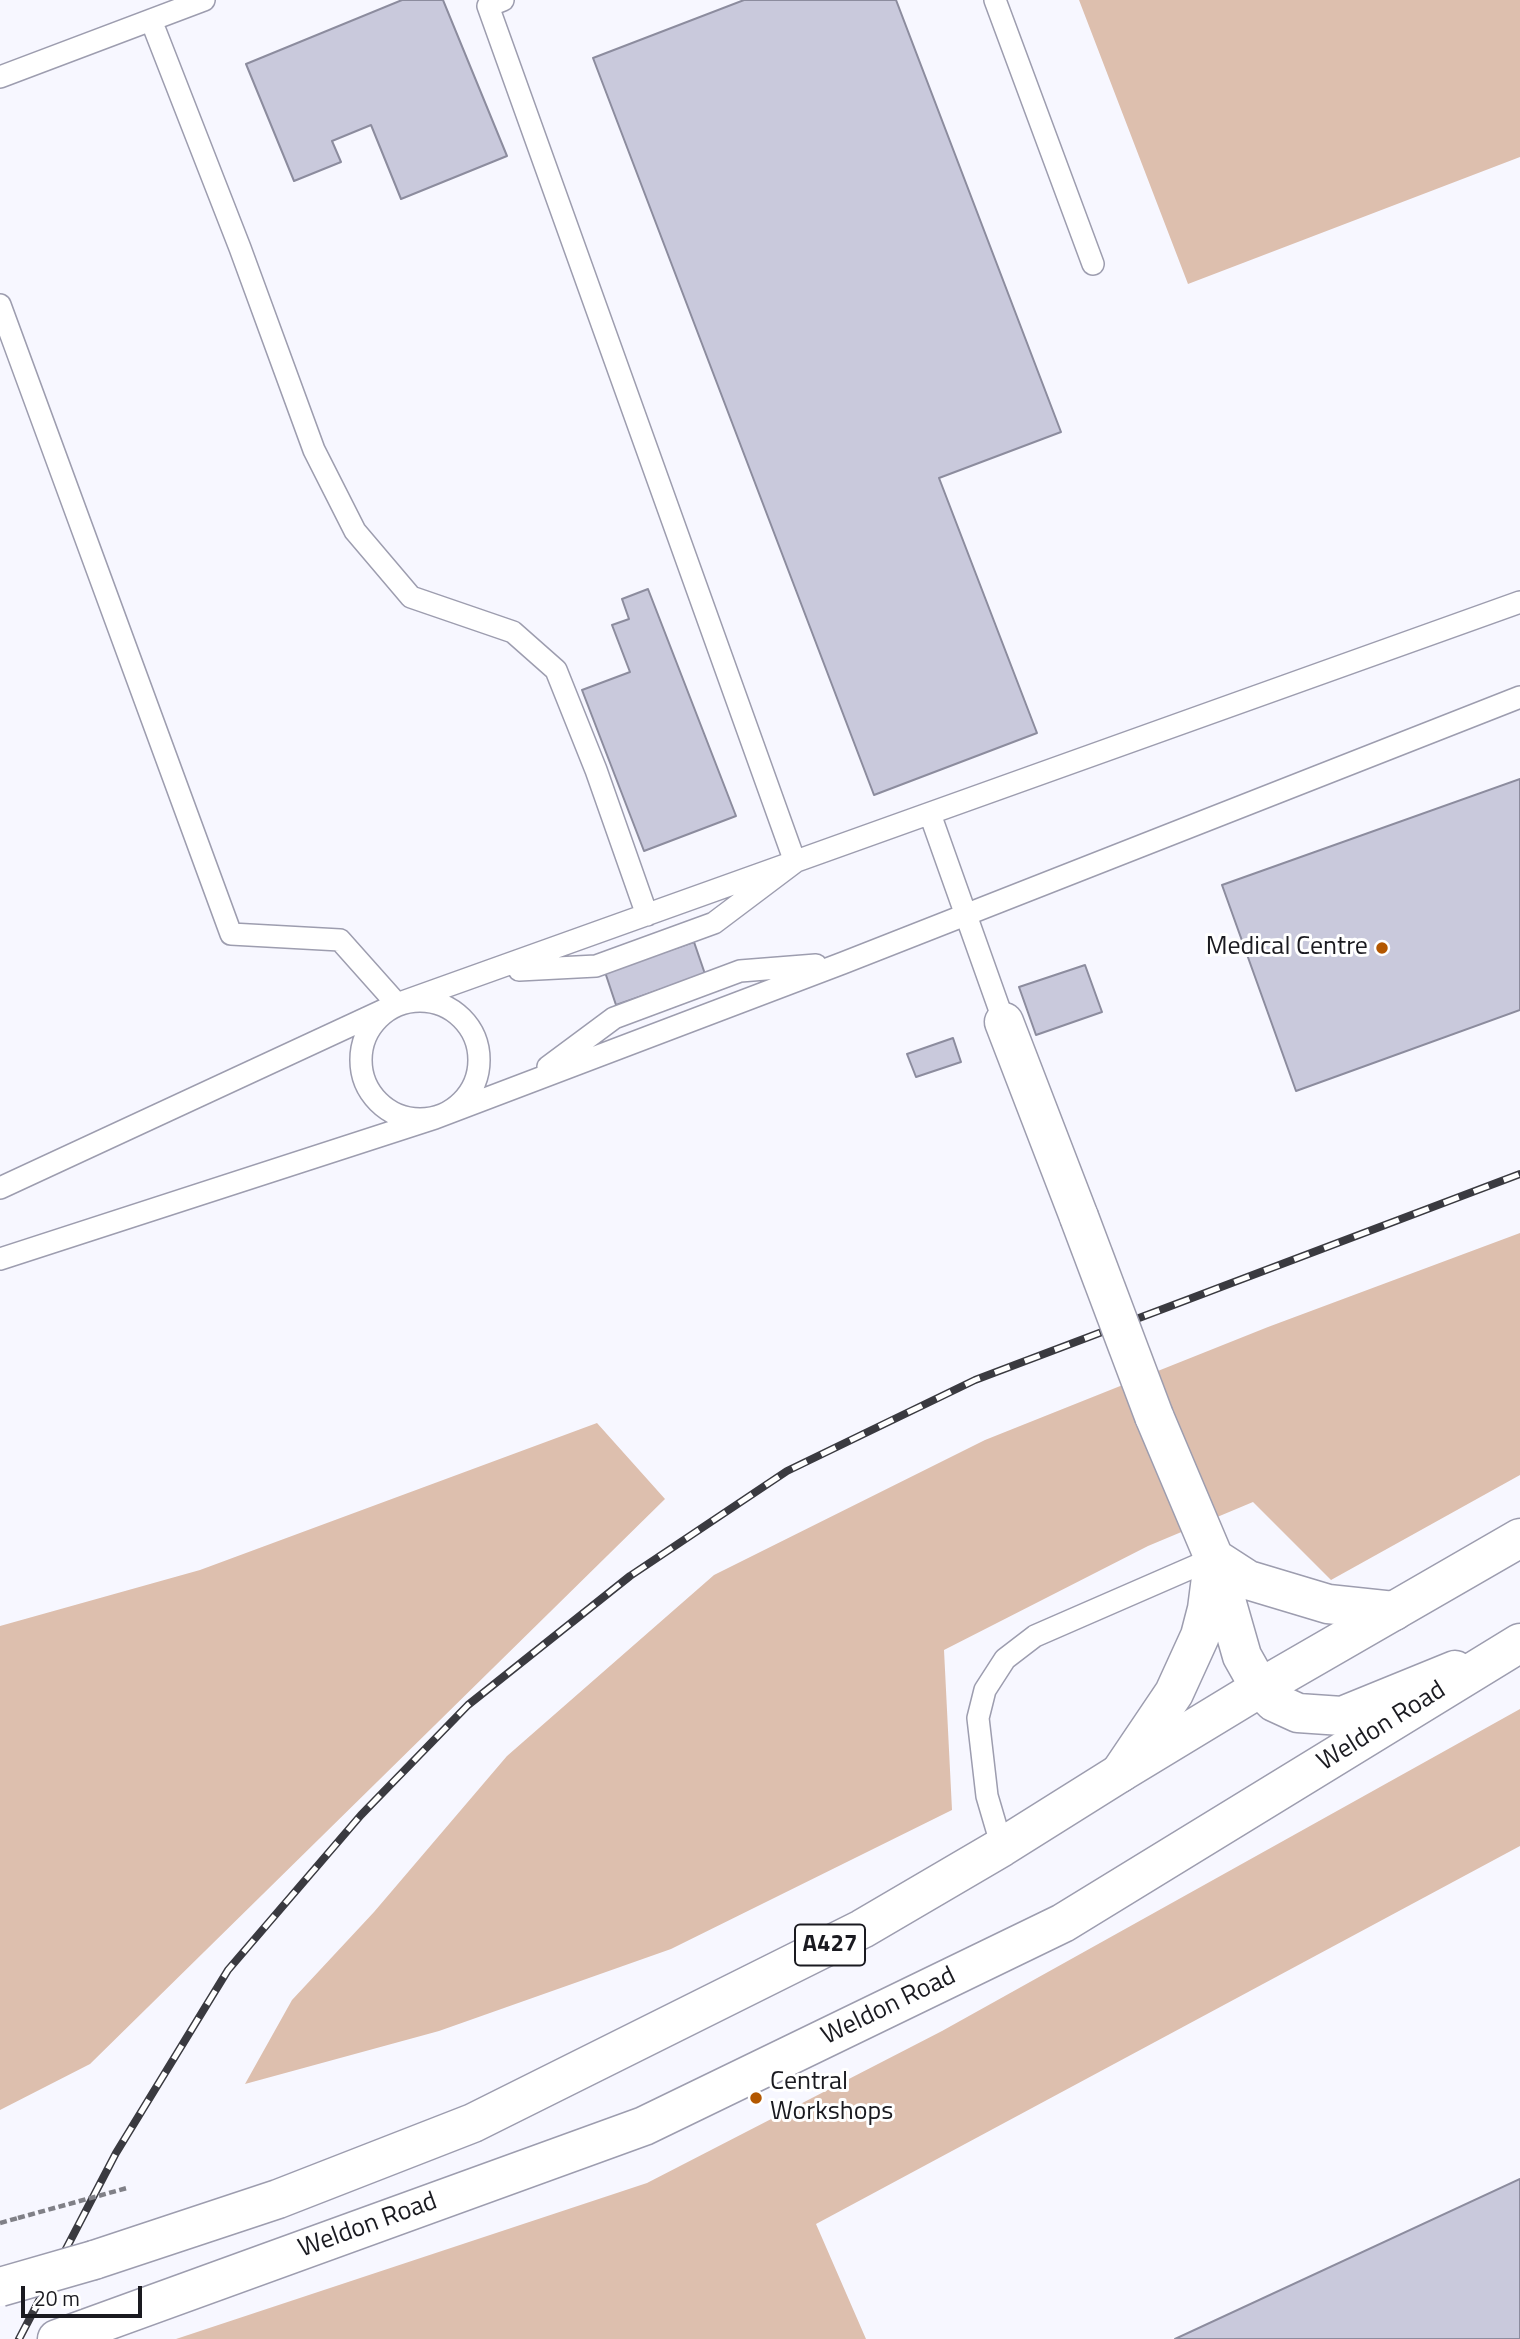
<!DOCTYPE html>
<style>
body{margin:0}
#map{position:relative;width:1520px;height:2339px;overflow:hidden;background:#f7f7ff;font-family:"Titillium Web",sans-serif}
canvas{display:block}
.scale{position:absolute;left:21px;top:2286px;width:121px;height:32px;box-sizing:border-box;border:4px solid #1a1a20;border-top:0;padding-left:9px;font-size:21px;line-height:24px;white-space:nowrap;color:#1a1a20;-webkit-text-stroke:5px #fff;paint-order:stroke}
</style>
<div id="map">
<canvas width="1520" height="2339"></canvas>
<div class="scale">20 m</div>
</div>
<script>
const context = document.querySelector('canvas').getContext('2d');
context.lineJoin = 'round';
function fill(path, color) { context.fillStyle = color; context.fill(path, 'evenodd'); }
const toPath = rows => new Path2D(rows.map(r => 'M' + r).join(''));
function trace(path, color, width, dash) { context.strokeStyle = color; context.lineWidth = width; context.lineCap = dash ? 'butt' : 'round'; context.setLineDash(dash || []); context.stroke(path); }
function write(font, color, halo, rows, align = 'center') {
  context.font = font + ' "Titillium Web",sans-serif'; context.lineWidth = 6; context.setLineDash([]); context.textBaseline = 'middle'; context.strokeStyle = halo; context.fillStyle = color; for (const [text, x, y, turn = 0] of rows) {
    context.save(); context.translate(x, y); context.rotate((+turn || 0) * Math.PI / 180); context.textAlign = isNaN(turn) ? turn : align; if (halo) context.strokeText(text, 0, 0); context.fillText(text, 0, 0); context.restore();
  }
}
fill(toPath([
 [1079,0,1520,0,1520,157,1188,284],
 [1520,1233,1520,1475,1331,1580,1253,1502,1148,1546,944,1650,952,1810,671,1949,439,2031,245,2084,292,2000,374,1912,507,1756,714,1575,985,1440,1268,1327],
 [597,1423,665,1499,90,2064,0,2110,0,1626,200,1570],
 [1520,1709,1520,1846,816,2224,866,2339,176,2339,647,2183,942,2031]
]), '#ddbfae');
const building = toPath([
 [402,0,443,0,507,156,401,199,371,125,332,141,341,162,294,181,246,64,402,0],
 [744,0,896,0,1061,432,939,478,1037,733,874,795,593,58,744,0],
 [648,589,736,816,644,851,582,690,630,672,612,625,629,619,622,599,648,589],
 [1520,779,1520,1010,1296,1091,1222,885,1520,779],
 [694,942,705,974,616,1005,605,972,694,942],
 [1085,965,1102,1012,1036,1035,1019,987,1085,965],
 [953,1038,961,1062,916,1077,907,1054,953,1038],
 [1520,2179,1520,2339,1175,2339,1520,2179]
]);
fill(building, '#c9c9dc');
trace(building, '#8c8c9e', 2);
const service = toPath([
 [503,0,488,6,795,862,714,923,596,966,519,970],
 [995,0,1093,264],
 [151,20,240,248,314,450,355,531,411,597,513,632,556,670,596,770,647,915],
 [0,77,204,0],
 [0,305,231,934,340,940,397,1004],
 [930,814,1004,1022],
 '361 1060a59 59 0 1 1 118 0a59 59 0 1 1-118 0Z',
 [548,1067,614,1018,740,971,816,965],
 [0,1188,397,1004,1520,602],
 [0,1259,435,1118,843,963,1520,697],
 [1002,1847,987,1796,978,1718,985,1690,1005,1659,1035,1636,1214,1558]
]);
const minor = toPath([
 [1004,1022,1079,1217],
 [1154,1416,1214,1558,1242,1656,1260,1688,1274,1702,1298,1713,1342,1716,1455,1670],
 [1214,1558,1248,1580,1328,1604,1394,1611],
 [1120,1773,1174,1693,1200,1636,1207,1609,1212,1570]
]);
const trunk = toPath([
 [94,2260,278,2199,473,2123,862,1929,1002,1847,1120,1773,1260,1688,1520,1538],
 [57,2339,644,2126,1063,1923,1520,1643]
]);
trace(service, '#9d9daf', 24);
trace(minor, '#9d9daf', 41);
trace(trunk, '#9d9daf', 41);
trace(toPath([
 [0,2223,18,2218]
]), '#808087', 4.5, [7, 3.5]);
trace(service, '#fff', 21);
trace(minor, '#fff', 38);
trace(trunk, '#fff', 38);
const rail = toPath([
 [19,2339,116,2153,228,1970,361,1815,468,1705,630,1576,787,1471,975,1380,1520,1174]
]);
trace(rail, '#3a3a40', 8);
trace(rail, '#fff', 5, [16]);
const minorBridge = toPath([
 [1079,1217,1154,1416]
]);
const trunkBridge = toPath([
 [0,2287,94,2260]
]);
trace(minorBridge, '#9d9daf', 41, []);
trace(trunkBridge, '#9d9daf', 41, []);
trace(toPath([
 [18,2218,127,2188]
]), '#808087', 4.5, [7, 3.5]);
trace(minorBridge, '#fff', 38);
trace(trunkBridge, '#fff', 38);
for (const [x, y, r, color] of [
 [1382,948,7,"#b35700"],
 [756,2098,7,"#b35700"]
]) { const dot = new Path2D(); dot.arc(x, y, r, 0, 2 * Math.PI); context.fillStyle = color; context.fill(dot); trace(dot, '#fff', 2.5); }
for (const [x, y, w] of [
 [830,1945,70]
]) { const box = new Path2D(); box.roundRect(x - w / 2, y - 20.5, w, 41, 5); context.fillStyle = '#fff'; context.fill(box); trace(box, '#1a1a20', 2); }
write('bold 24px', '#1a1a20', null, [
 ["A427",830,1945]
]);
write('26px', '#1a1a20', '#fff', [
 ["Medical Centre",1368,948],
 ["Central",770,2083,"left"],
 ["Workshops",770,2113,"left"]
], 'right');
write('26px', '#1a1a20', '#fff', [
 ["Weldon Road",1382,1727,-32],
 ["Weldon Road",889,2007,-26],
 ["Weldon Road",368,2226,-20]
]);
</script>
